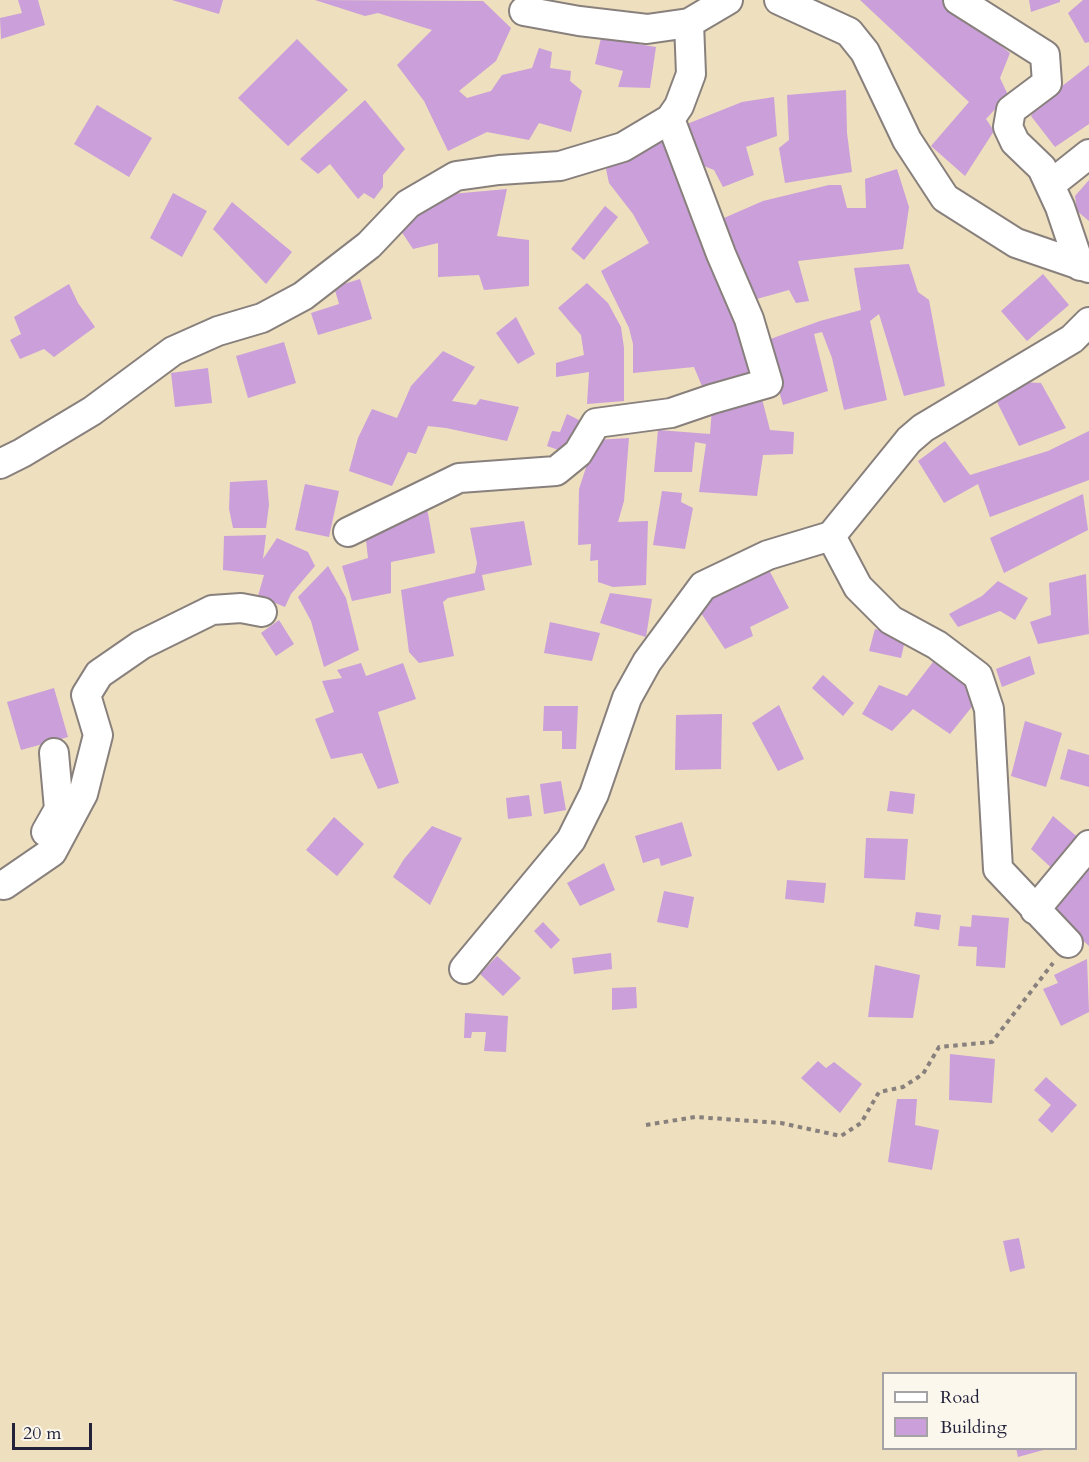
<!DOCTYPE html>
<style>
body{margin:0}
#map{position:relative;width:1089px;height:1462px;overflow:hidden;background:#eedfbe;font-family:Cardo,serif}
canvas{display:block}
.legend{position:absolute;left:882px;top:1372px;width:195px;height:78px;box-sizing:border-box;background:#fbf7ec;border:2px solid #a4a2a5;margin:0;padding:8px 10px;list-style:none;font-size:18px;color:#22223b}
.legend li{display:flex;align-items:center;gap:12px;height:30px}
.legend b{width:30px;border:2px solid #a4a2a5}
.scale{position:absolute;left:12px;top:1423px;width:80px;height:27px;box-sizing:border-box;border:3px solid #22223b;border-top:0;padding-left:8px;font-size:18px;line-height:21px;white-space:nowrap;color:#22223b;-webkit-text-stroke:4px #fbf7ec;paint-order:stroke}
</style>
<div id="map">
<canvas width="1089" height="1462"></canvas>
<ul class="legend">
<li><b style="height:8px;background:#fff"></b>Road</li>
<li><b style="height:16px;background:#ca9fda"></b>Building</li>
</ul>
<div class="scale">20 m</div>
</div>
<script>
const context = document.querySelector('canvas').getContext('2d');
context.lineJoin = 'round';
function fill(path, color) { context.fillStyle = color; context.fill(path, 'evenodd'); }
const toPath = rows => new Path2D(rows.map(r => 'M' + r).join(''));
function trace(path, color, width, dash) { context.strokeStyle = color; context.lineWidth = width; context.lineCap = dash ? 'butt' : 'round'; context.setLineDash(dash || []); context.stroke(path); }
fill(toPath([
 [18,0,38,0,45,25,1,39,0,18,22,13],
 [172,0,223,0,219,14],
 [315,0,483,1,511,28,496,61,459,91,467,98,491,91,502,75,532,68,539,48,552,52,550,68,571,71,570,81,582,91,571,132,539,123,529,140,487,132,448,151,424,101,397,65,432,30,378,13,365,16],
 [860,0,943,0,1010,53,1000,78,1008,95,986,119,994,131,965,176,931,146,969,102],
 [1029,0,1060,0,1060,2,1031,12],
 [1083,0,1089,0,1089,42,1085,43,1068,13],
 [601,38,656,47,650,88,618,87,623,71,595,64],
 [297,39,348,90,288,146,238,98],
 [1089,65,1089,124,1055,147,1031,116,1038,105],
 [846,90,847,133,852,172,785,183,779,148,789,140,787,95],
 [774,97,777,136,746,147,754,175,723,187,714,170,704,166,687,124,742,102],
 [365,100,405,149,383,175,383,187,374,199,364,193,358,199,330,164,318,174,300,159],
 [97,105,152,138,129,177,74,144],
 [660,136,690,202,734,314,754,376,704,391,694,367,633,373,633,344,629,328,601,271,649,243,633,214,609,183,606,169],
 [897,169,909,207,903,249,798,261,809,301,796,303,789,290,746,302,724,218,763,201,829,185,841,185,847,208,866,208,865,179],
 [1089,180,1089,221,1077,211,1075,196],
 [507,189,497,236,529,240,529,286,484,290,479,275,438,277,438,243,413,249,399,228,420,206,451,194],
 [173,193,207,211,182,257,150,238],
 [232,202,292,252,266,284,213,229],
 [605,206,618,217,584,260,571,249],
 [909,264,918,292,929,300,945,386,904,396,879,314,870,321,887,400,844,410,832,358,822,332,814,334,828,391,783,405,765,341,820,321,861,310,854,268],
 [1043,274,1069,305,1027,341,1001,311],
 [360,279,372,319,318,335,311,313,339,304,334,287],
 [587,283,608,303,621,327,624,348,624,401,587,404,589,372,556,377,556,363,584,355,581,335,558,308],
 [69,284,78,303,95,327,54,357,44,349,20,359,10,340,21,334,14,317],
 [516,317,535,354,518,364,496,333],
 [284,342,296,383,248,398,236,356],
 [443,351,475,367,452,401,476,405,480,399,519,407,507,441,446,428,428,426,416,454,408,452,392,486,349,471,358,438,372,409,397,418,411,386],
 [208,368,212,403,175,407,171,373],
 [1021,382,1041,383,1066,428,1019,446,995,398],
 [761,395,770,430,794,432,793,454,763,455,757,496,699,492,706,444,695,442,692,472,654,472,658,430,710,434,712,408],
 [567,414,579,420,567,453,547,446,552,431,560,432],
 [1089,431,1089,480,990,517,978,484,944,503,918,461,945,441,970,475,1048,451],
 [629,438,624,501,618,522,648,521,646,585,613,587,598,582,598,560,590,561,591,544,578,545,579,489,595,440],
 [267,480,269,505,266,528,233,528,229,509,230,482],
 [305,484,339,491,329,537,295,530],
 [662,491,682,493,681,502,693,508,685,549,653,545],
 [1083,494,1088,530,1004,573,990,538],
 [427,508,435,553,391,562,391,593,352,601,342,566,368,558,366,540,392,520],
 [524,521,532,565,482,575,485,590,448,598,443,602,454,656,419,663,409,652,401,590,475,573,477,563,470,528],
 [266,535,263,559,277,538,308,552,315,566,291,594,285,607,258,596,264,575,223,570,224,536],
 [328,566,346,598,359,650,324,667,311,621,298,597],
 [769,570,789,608,750,627,753,636,725,649,699,610,721,590],
 [1086,574,1089,634,1038,644,1030,622,1051,615,1049,583],
 [998,581,1028,598,1015,620,1000,611,958,627,949,614,982,596],
 [610,593,652,599,646,637,600,623],
 [279,620,294,644,276,656,261,633],
 [550,622,600,633,592,661,544,653],
 [875,629,906,636,901,658,869,651],
 [1030,656,1035,674,1002,687,996,669],
 [933,662,971,685,975,703,950,734,913,709,892,731,862,714,879,685,907,696],
 [361,663,366,676,403,663,416,699,378,712,399,783,378,789,362,753,331,759,315,719,334,712,322,681,342,678,337,670],
 [823,675,854,703,843,716,812,688],
 [54,688,68,737,21,750,7,702],
 [779,705,804,759,778,771,752,723],
 [544,706,578,706,576,749,562,749,562,731,543,731],
 [722,714,721,769,675,770,676,715],
 [1025,721,1062,733,1046,787,1011,776],
 [1068,749,1089,755,1089,787,1060,779],
 [561,781,566,810,544,814,540,784],
 [890,791,915,794,913,814,887,811],
 [529,795,532,816,508,819,506,798],
 [1053,816,1081,840,1057,873,1031,849],
 [334,817,364,844,337,876,306,850],
 [682,822,692,856,661,866,659,858,643,863,635,836],
 [432,826,462,838,430,905,393,877,404,859],
 [866,838,908,839,905,880,864,878],
 [604,863,615,890,580,906,567,883],
 [1089,869,1089,946,1050,910],
 [787,880,826,883,824,903,785,899],
 [664,891,694,897,688,928,657,922],
 [916,912,941,915,939,930,914,926],
 [972,915,1009,918,1005,968,976,966,977,947,958,946,960,926,971,927],
 [543,922,560,940,551,949,534,931],
 [611,953,612,969,574,974,572,958],
 [497,956,521,978,503,996,480,974],
 [1087,959,1089,1012,1061,1026,1043,989,1058,983,1054,975],
 [875,965,920,975,913,1018,868,1017],
 [636,987,637,1008,612,1010,612,988],
 [465,1013,508,1016,506,1052,484,1051,486,1032,472,1032,471,1038,464,1038],
 [950,1054,995,1059,992,1103,949,1100],
 [818,1061,826,1068,834,1062,862,1084,840,1113,801,1078],
 [1046,1077,1077,1105,1052,1133,1038,1120,1051,1105,1034,1090],
 [897,1099,917,1099,915,1125,939,1130,932,1170,888,1162],
 [1019,1238,1025,1268,1010,1272,1003,1241],
 [1016,1448,1047,1448,1047,1449,1018,1457]
]), '#ca9fda');
const minor = toPath([
 [779,0,849,32,865,52,907,140,945,198,1016,243,1089,268],
 [958,0,1045,55,1047,83,1011,110,1008,127,1015,142,1042,168,1060,207,1080,266],
 [524,11,579,21,647,29,689,23,728,0],
 [1050,185,1089,154],
 [0,464,22,453,92,411,173,351,218,331,262,318,303,296,369,245,408,204,456,176,499,170,560,166,623,147,670,119,679,106,691,74,689,23],
 [348,532,459,478,556,471,578,453,596,423,671,413,712,399,768,383,749,319,721,254,670,119],
 [831,536,858,587,891,620,937,645,978,676,989,709,998,869,1068,943],
 [46,832,59,809,54,753],
 [4,885,52,852,83,794,98,735,86,695,99,674,141,645,212,610,241,608,262,612],
 [1035,910,1089,845],
 [464,969,571,840,594,794,627,698,647,662,703,586,768,555,831,536,909,440,923,428,1072,339,1089,322]
]);
trace(minor, '#88807c', 32);
trace(toPath([
 [646,1125,695,1117,781,1123,841,1136,861,1123,879,1092,903,1087,923,1074,939,1047,992,1042,1053,963]
]), '#88807c', 4, [4.5, 4.5]);
trace(minor, '#fff', 28);
</script>
